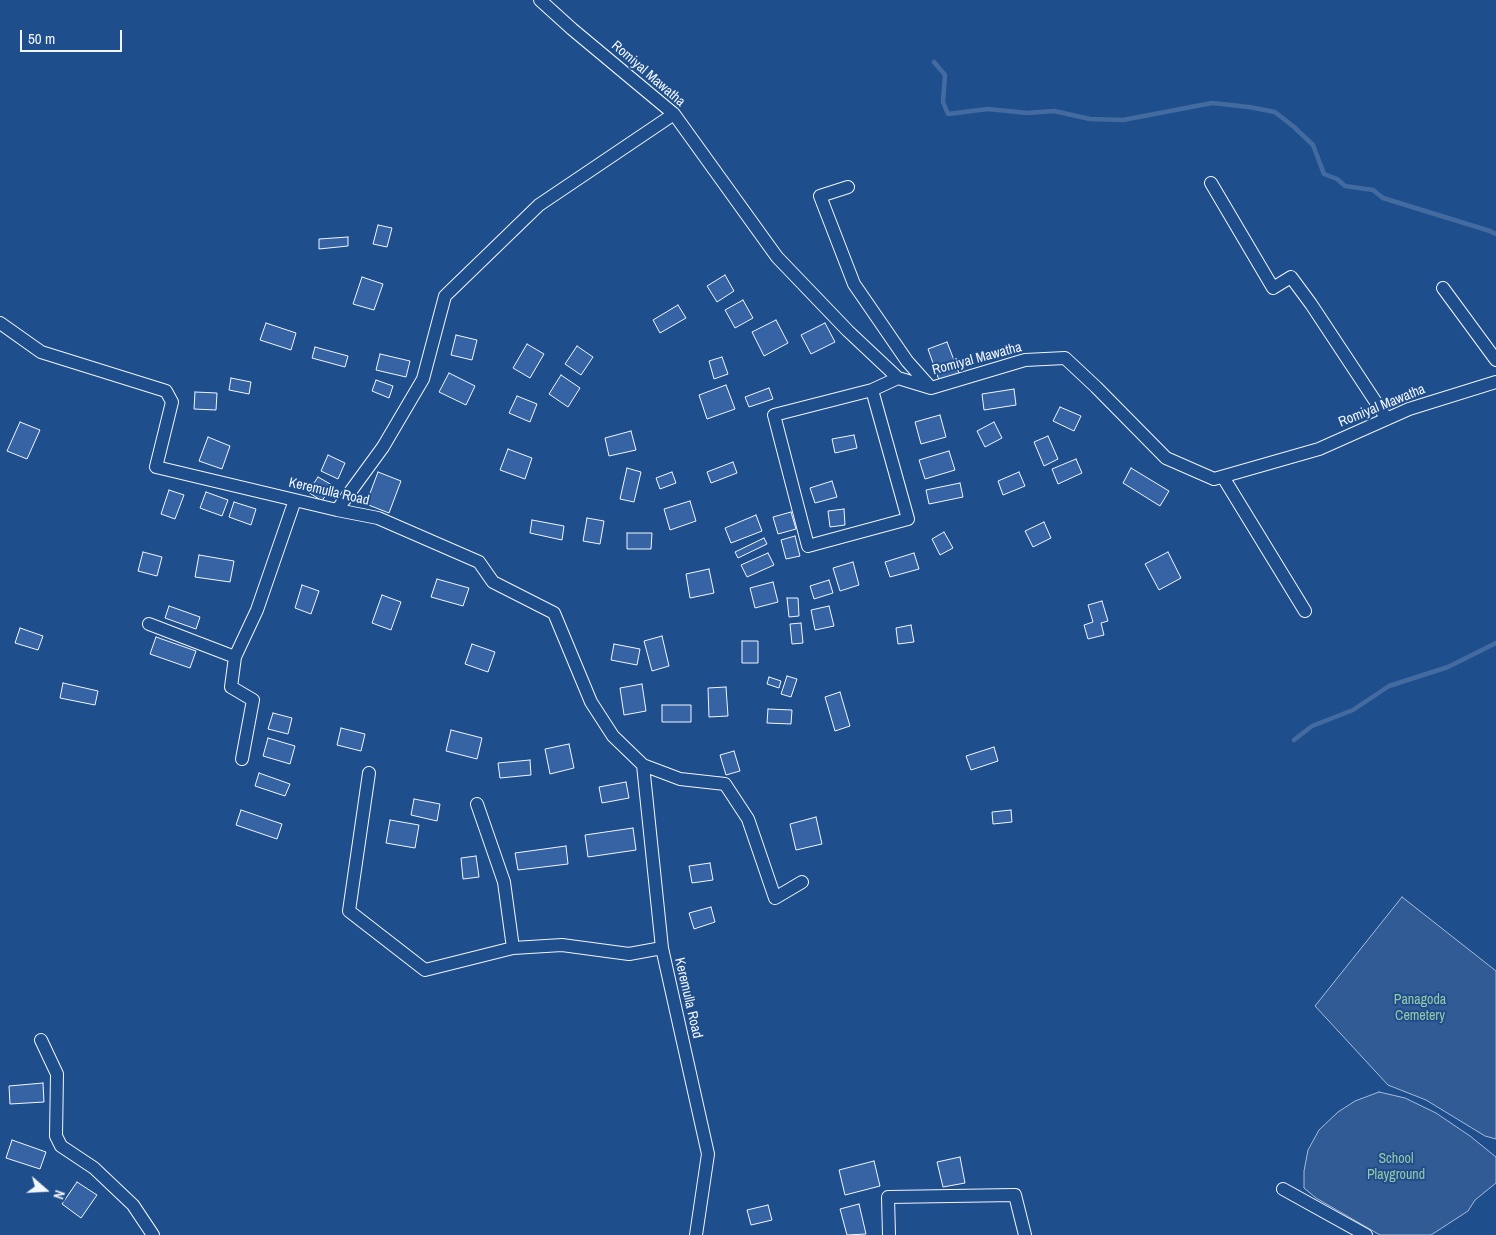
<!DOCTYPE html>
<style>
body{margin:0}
#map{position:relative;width:1496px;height:1235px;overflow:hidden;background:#1f4e8c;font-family:"Archivo Narrow",sans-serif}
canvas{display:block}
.north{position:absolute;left:20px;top:1165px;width:50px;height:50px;-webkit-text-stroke:4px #1f4e8c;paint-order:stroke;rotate:109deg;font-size:14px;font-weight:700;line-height:20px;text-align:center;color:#f2f6ff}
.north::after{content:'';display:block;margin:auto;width:18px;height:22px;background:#f2f6ff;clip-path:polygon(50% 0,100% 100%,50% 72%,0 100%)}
.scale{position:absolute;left:20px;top:30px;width:102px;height:22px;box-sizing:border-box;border:2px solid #f2f6ff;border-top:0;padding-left:6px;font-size:15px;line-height:18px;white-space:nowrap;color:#f2f6ff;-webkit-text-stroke:4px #1f4e8c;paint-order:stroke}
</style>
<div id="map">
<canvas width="1496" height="1235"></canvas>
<div class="north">N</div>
<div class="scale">50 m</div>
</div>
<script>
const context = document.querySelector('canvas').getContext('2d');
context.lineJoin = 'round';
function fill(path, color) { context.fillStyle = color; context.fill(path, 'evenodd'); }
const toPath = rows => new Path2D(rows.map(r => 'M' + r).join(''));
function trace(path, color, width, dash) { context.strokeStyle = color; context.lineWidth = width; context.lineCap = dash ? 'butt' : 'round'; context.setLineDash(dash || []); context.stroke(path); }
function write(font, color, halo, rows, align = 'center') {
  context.font = font + ' "Archivo Narrow",sans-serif'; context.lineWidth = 4; context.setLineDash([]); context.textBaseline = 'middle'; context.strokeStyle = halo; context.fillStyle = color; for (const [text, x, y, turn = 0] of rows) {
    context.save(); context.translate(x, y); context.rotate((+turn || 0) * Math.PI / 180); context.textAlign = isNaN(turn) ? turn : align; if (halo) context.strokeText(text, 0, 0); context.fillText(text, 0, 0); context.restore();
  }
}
const built = toPath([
 [1402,897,1496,971,1496,1139,1485,1136,1426,1100,1388,1085,1315,1006,1402,897],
 [1379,1092,1405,1098,1436,1113,1470,1136,1496,1157,1496,1183,1475,1200,1468,1211,1431,1235,1380,1235,1316,1198,1304,1188,1304,1171,1308,1150,1319,1130,1338,1112,1355,1101,1379,1092]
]);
fill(built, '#305b95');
trace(built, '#a8bbd7', 1);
trace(toPath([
 [934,62,945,75,943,102,948,114,988,109,1027,113,1054,111,1090,119,1123,120,1212,103,1249,107,1275,112,1294,127,1313,145,1324,174,1337,179,1345,186,1373,190,1383,198,1490,231,1496,234],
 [1294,740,1312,726,1353,710,1389,686,1448,667,1496,643]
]), '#446ba0', 4.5);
const building = toPath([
 [378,225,392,228,387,247,373,244,378,225],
 [348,237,348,246,319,249,319,239,348,237],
 [725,275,734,291,717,302,707,286,725,275],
 [362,277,383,284,374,310,353,304,362,277],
 [743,300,753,318,735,328,725,310,743,300],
 [678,305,686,318,660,333,653,320,678,305],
 [776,320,788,343,764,356,752,332,776,320],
 [266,323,296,333,291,350,260,340,266,323],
 [825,323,835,342,811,354,801,335,825,323],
 [456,335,477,340,472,360,451,355,456,335],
 [947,342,959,373,939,380,928,349,947,342],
 [527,344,544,354,530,378,513,368,527,344],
 [577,346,593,357,581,375,565,364,577,346],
 [315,347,348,356,345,367,312,358,315,347],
 [380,354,410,361,406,377,376,370,380,354],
 [722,357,728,374,714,379,709,361,722,357],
 [449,373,475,386,466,405,439,392,449,373],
 [561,375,580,388,568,407,549,394,561,375],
 [231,378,251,382,249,394,229,390,231,378],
 [376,380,393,386,389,398,372,391,376,380],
 [726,385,735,409,707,419,699,395,726,385],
 [769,388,773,399,749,407,745,397,769,388],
 [1014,389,1016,405,984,410,982,394,1014,389],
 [195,392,217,393,216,410,194,409,195,392],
 [517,396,537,404,530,422,509,413,517,396],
 [1060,407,1081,416,1074,431,1053,421,1060,407],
 [940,415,946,437,921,444,915,422,940,415],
 [20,422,40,430,27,459,7,451,20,422],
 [994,422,1002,438,985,447,977,431,994,422],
 [631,431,636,450,609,456,605,438,631,431],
 [854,435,857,448,835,453,832,439,854,435],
 [1048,436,1058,459,1044,466,1034,442,1048,436],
 [208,437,230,446,222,469,199,461,208,437],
 [508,449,532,458,525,479,500,470,508,449],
 [949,451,955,470,925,479,919,460,949,451],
 [328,455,345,463,338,479,321,471,328,455],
 [1076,459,1082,473,1058,484,1052,469,1076,459],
 [733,462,737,473,711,483,707,472,733,462],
 [627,468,641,472,634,502,620,499,627,468],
 [1131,468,1169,491,1160,506,1123,483,1131,468],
 [378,472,401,481,389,513,366,504,378,472],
 [672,472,676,483,660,489,656,478,672,472],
 [1019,472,1025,486,1003,495,998,481,1019,472],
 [318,477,332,485,322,501,308,492,318,477],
 [832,481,837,497,815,503,810,488,832,481],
 [960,483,963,497,929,504,926,490,960,483],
 [169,490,184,495,175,519,161,514,169,490],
 [206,492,228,500,222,516,200,508,206,492],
 [690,501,696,521,670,530,664,509,690,501],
 [234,502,256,509,251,525,229,517,234,502],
 [844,509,845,525,830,527,828,511,844,509],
 [791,512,796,529,778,534,773,517,791,512],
 [756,515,762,531,731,543,725,528,756,515],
 [587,518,604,521,600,544,583,541,587,518],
 [532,520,564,526,562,540,530,533,532,520],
 [1044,522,1051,538,1033,547,1025,531,1044,522],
 [944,532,953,548,940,555,932,539,944,532],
 [627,533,652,533,651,549,627,549,627,533],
 [795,536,800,556,786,559,781,540,795,536],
 [764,538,767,544,738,558,735,552,764,538],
 [143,552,162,557,157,576,138,571,143,552],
 [1168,552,1181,578,1159,590,1145,564,1168,552],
 [768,553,774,565,747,577,741,565,768,553],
 [914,553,919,569,890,577,885,562,914,553],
 [199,555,234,561,230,582,195,577,199,555],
 [853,562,859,585,840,591,833,568,853,562],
 [709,569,714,593,690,598,686,574,709,569],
 [437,579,469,588,463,606,431,597,437,579],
 [829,580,833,593,814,599,810,586,829,580],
 [773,582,778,602,755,608,750,588,773,582],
 [302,585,319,591,311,614,295,608,302,585],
 [382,595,401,602,391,630,372,623,382,595],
 [787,598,798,598,799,616,789,617,787,598],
 [1102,601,1108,621,1101,623,1104,635,1088,639,1084,625,1093,622,1088,605,1102,601],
 [169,606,200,617,196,629,165,618,169,606],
 [829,606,834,626,815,630,811,610,829,606],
 [801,623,803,643,792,644,790,624,801,623],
 [911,625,914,642,898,644,896,628,911,625],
 [20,628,43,636,38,650,15,643,20,628],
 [662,636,669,666,652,671,644,641,662,636],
 [156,637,196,651,190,668,150,654,156,637],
 [742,641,758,641,758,663,742,663,742,641],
 [472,644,495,652,488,672,465,664,472,644],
 [614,644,640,649,637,665,611,660,614,644],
 [787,676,797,679,791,697,781,694,787,676],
 [769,677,781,681,779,688,767,684,769,677],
 [63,683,98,691,95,705,60,698,63,683],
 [642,684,646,711,624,715,620,688,642,684],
 [726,687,728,716,709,717,708,688,726,687],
 [840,692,850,726,835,731,825,697,840,692],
 [662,705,691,705,691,722,662,722,662,705],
 [768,709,792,710,791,724,767,723,768,709],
 [273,713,292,718,288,734,268,729,273,713],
 [341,728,365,734,361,751,337,745,341,728],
 [451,730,482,738,477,759,446,751,451,730],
 [268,738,295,746,290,764,263,756,268,738],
 [569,744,574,768,550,774,545,749,569,744],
 [994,747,998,761,971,770,966,756,994,747],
 [734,751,740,771,726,775,720,755,734,751],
 [530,760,531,775,500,778,498,763,530,760],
 [259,773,290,784,285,796,255,786,259,773],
 [626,782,629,798,602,803,599,787,626,782],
 [414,799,440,804,437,821,411,815,414,799],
 [241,810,282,824,277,839,236,825,241,810],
 [1011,810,1012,822,993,824,992,812,1011,810],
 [816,817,822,844,796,850,790,824,816,817],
 [390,820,419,825,415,848,386,843,390,820],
 [633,828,636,850,588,857,585,835,633,828],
 [566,846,568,864,518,870,515,853,566,846],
 [476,856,479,877,463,879,461,858,476,856],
 [710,863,713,880,692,883,689,866,710,863],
 [711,907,715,922,694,929,689,913,711,907],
 [43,1083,44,1102,10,1104,9,1086,43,1083],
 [12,1140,46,1152,40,1169,6,1158,12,1140],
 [960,1157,965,1183,943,1187,937,1162,960,1157],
 [874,1161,880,1186,845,1195,839,1170,874,1161],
 [77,1182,97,1195,81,1218,62,1204,77,1182],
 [859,1204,866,1234,847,1235,840,1209,859,1204],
 [768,1205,772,1220,751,1225,747,1210,768,1205]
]);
fill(building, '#3563a3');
trace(building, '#f2f6ff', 1);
const minor = toPath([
 [540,0,572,29,674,114,777,257,848,331,898,378,931,388,1025,360,1065,358,1096,387,1166,458,1214,479,1319,449,1409,409,1496,382],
 [1211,183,1273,288,1291,277,1311,304,1387,419],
 [848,187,820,196,854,284,907,361,931,388],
 [1443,288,1496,360],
 [0,323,41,352,166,391,172,402,156,467,337,510,378,518,479,562,493,582,554,613,591,702,613,736,643,765],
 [872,390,774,415,808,546,908,519,872,390,898,378],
 [1223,477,1305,611],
 [337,510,383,447,423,379,445,296,539,205,674,114],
 [149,624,235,657],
 [242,759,253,700,231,687,235,657,257,610,295,500],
 [369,773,349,911,425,970,513,948],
 [477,804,504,882,513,948,562,945,629,954,662,948],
 [41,1040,57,1074,56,1136,61,1146,94,1168,133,1205,153,1235],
 [1283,1189,1366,1235],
 [696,1235,708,1154,662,948,643,765,680,779,725,784,748,819,775,898,802,882],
 [889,1235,888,1197,1015,1195,1025,1235]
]);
trace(minor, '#f2f6ff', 14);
trace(minor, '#1f4e8c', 12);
write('14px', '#f2f6ff', '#1f4e8c', [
 ["Romiyal Mawatha",648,74,41],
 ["Romiyal Mawatha",977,359,-15],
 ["Romiyal Mawatha",1382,406,-22],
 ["Keremulla Road",329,492,13],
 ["Keremulla Road",688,998,77]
]);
write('14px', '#97c8a6', '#1f4e8c', [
 ["Panagoda",1420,1000],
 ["Cemetery",1420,1016],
 ["School",1396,1159],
 ["Playground",1396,1175]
]);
</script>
